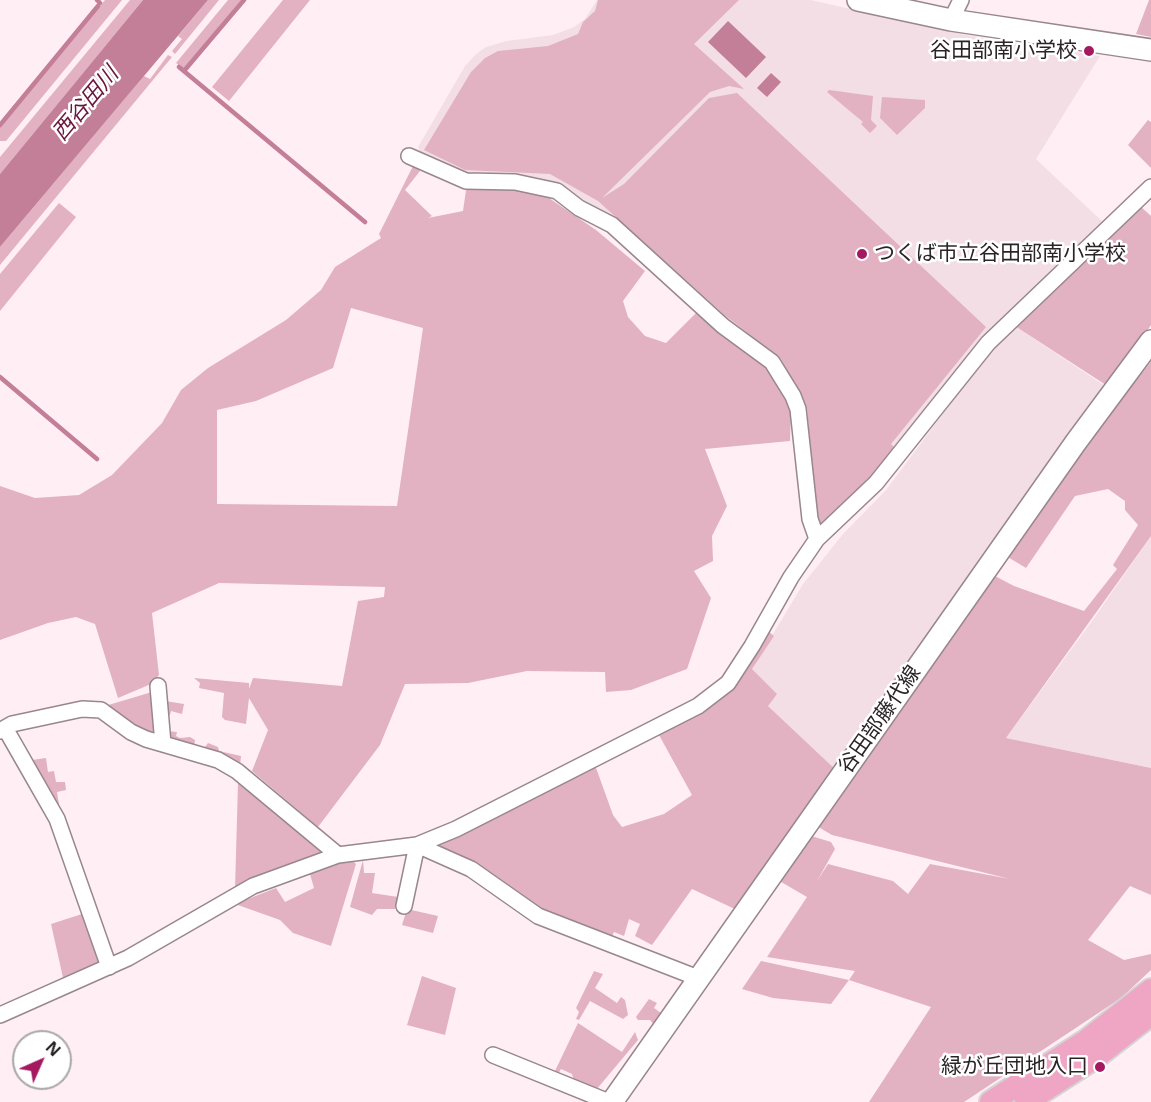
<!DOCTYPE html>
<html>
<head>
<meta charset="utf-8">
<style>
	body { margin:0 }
	#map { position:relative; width:1151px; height:1102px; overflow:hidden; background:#ffeff4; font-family:"Noto Sans",sans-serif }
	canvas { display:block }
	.north { position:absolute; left:12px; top:1030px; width:60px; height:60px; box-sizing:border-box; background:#fff; border:2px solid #aaa7a9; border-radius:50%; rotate:45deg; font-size:16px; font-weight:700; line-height:24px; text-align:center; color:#2b2427 }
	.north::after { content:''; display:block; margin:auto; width:21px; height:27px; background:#a41960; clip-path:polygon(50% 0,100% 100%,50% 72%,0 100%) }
</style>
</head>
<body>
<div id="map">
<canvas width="1151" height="1102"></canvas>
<div class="north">N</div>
</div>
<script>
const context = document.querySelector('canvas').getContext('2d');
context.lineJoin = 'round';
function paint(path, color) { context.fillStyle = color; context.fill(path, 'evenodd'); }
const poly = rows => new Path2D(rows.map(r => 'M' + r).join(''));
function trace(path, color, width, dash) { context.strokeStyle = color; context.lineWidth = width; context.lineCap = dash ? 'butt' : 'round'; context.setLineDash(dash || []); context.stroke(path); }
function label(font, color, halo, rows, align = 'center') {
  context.font = font + ' "Noto Sans","Noto Sans JP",sans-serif'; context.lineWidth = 5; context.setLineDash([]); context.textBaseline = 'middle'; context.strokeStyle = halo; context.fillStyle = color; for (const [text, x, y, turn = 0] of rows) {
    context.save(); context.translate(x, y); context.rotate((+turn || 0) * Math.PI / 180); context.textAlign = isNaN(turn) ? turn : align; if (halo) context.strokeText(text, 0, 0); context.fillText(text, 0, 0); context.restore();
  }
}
paint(poly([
	[597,0,811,0,966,35,1100,56,1036,159,1104,223,964,363,925,409,871,481,817,518,804,406,723,318,587,204,467,176,421,155,418,147,465,66,476,54,486,47,506,41,553,35,574,27,585,19],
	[1015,326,1105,386,836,770,768,706,752,669,803,584,843,534,886,490,977,368],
	[1151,536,1151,768,1006,738,1092,621]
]), '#f4dee5');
paint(poly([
	[105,0,122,0,6,141,0,141,0,127],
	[130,0,143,0,0,174,0,157],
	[208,0,219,0,175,54,172,51,182,39,178,36],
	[228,0,242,0,184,69,176,63],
	[283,0,310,0,229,101,212,87],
	[598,0,739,0,694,44,744,89,729,86,710,92,602,198,624,184,709,98,737,93,986,327,891,444,895,448,871,481,821,526,817,518,807,408,781,359,726,316,598,201,550,174,465,170,424,150,471,72,485,58,498,51,548,46,578,34,583,22,595,11],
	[1149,0,1151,0,1151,37,1136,34],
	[168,55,172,57,0,265,0,247,144,76,150,79],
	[829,90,873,96,871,120,877,126,870,133,861,124,863,122,827,92],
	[882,97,925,100,925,108,897,135,880,118],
	[1148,120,1151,122,1151,168,1128,145],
	[413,166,420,171,405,190,432,216,428,218,463,211,466,190,519,190,546,196,596,230,645,271,623,301,628,317,645,336,666,343,696,313,768,368,791,409,790,441,705,449,727,506,712,536,713,561,694,571,711,598,687,669,631,690,606,692,605,672,527,671,468,683,405,684,380,745,318,827,252,771,268,730,249,698,246,724,225,720,222,717,224,693,199,688,200,683,194,678,249,683,249,689,253,678,342,686,358,601,384,597,385,587,219,583,152,613,159,675,151,684,118,698,95,624,76,617,48,623,0,640,0,486,35,498,79,495,112,475,162,423,181,390,208,368,286,320,321,290,335,267,381,238,379,234],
	[351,308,423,328,397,506,217,504,217,410,256,401,333,368],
	[59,203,76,217,0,311,0,274],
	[1140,206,1151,216,1151,325,1109,387,1015,326],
	[1151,362,1151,536,1006,738,1151,768,1151,895,1130,886,1088,940,1124,960,1151,954,1151,970,1121,998,964,1102,869,1102,931,1007,849,980,831,1004,773,998,742,989,761,961,849,980,855,971,767,957,807,897,776,879,808,835,831,842,835,849,817,881,828,864,893,881,908,894,930,864,1010,879,832,835,815,825,989,577,995,576,1014,586,1084,611,1117,569,1113,565,1138,525,1125,510,1125,501,1108,489,1075,496,1026,568,1006,556,1111,409,1119,402],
	[767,630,774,636,752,669,777,694,768,706,836,770,737,910,692,889,652,945,635,936,640,924,629,919,624,936,614,932,610,941,541,912,435,846,595,765,613,815,622,827,664,814,692,795,659,735,716,700],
	[152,692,158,736,144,732,105,706],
	[165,701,184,704,182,714,171,711,170,715,165,715],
	[166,731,177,732,176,736,180,738,190,737,195,740,194,747,166,738],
	[208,743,218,747,219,751,241,756,240,767,207,751,205,747],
	[46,758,48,772,54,771,56,782,65,782,66,790,57,792,59,804,54,805,32,760],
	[238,783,326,852,286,866,235,889],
	[350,858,356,864,331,946,293,933,280,920,235,904,276,888,285,902,314,888,309,871],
	[363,860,364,873,375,873,372,893,398,897,395,909,377,909,372,915,350,907],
	[407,909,438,916,433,933,402,925],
	[85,913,100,959,98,966,64,982,51,924],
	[594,971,603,974,595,988,617,1003,621,997,625,1000,628,1015,623,1019,590,1001,579,1020,576,1019,579,1012,576,1008],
	[422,976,456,988,445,1035,407,1025],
	[649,999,657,1003,654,1008,661,1013,654,1025,650,1020,638,1020,636,1017],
	[578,1023,622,1052,635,1032,638,1040,596,1090,574,1081,572,1074,561,1069,558,1074,554,1073]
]), '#e2b1c2');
paint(poly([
	[143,0,208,0,0,247,0,174],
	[728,21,766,57,746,78,708,42],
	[771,73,781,82,767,97,757,88]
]), '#c37e98');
trace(poly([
	[97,0,100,3],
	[179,67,365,222],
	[184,71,244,0],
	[0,125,98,6],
	[0,377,97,459]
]), '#c37e98', 4.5);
const street = poly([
	[951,20,961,0],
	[409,156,466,181,515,182,557,191,579,208,612,225,723,326,772,362,793,396,798,409,810,519,817,539],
	[158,686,163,744],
	[5,728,57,819,109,967],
	[0,731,12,724,82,709,101,710,131,732,146,739,218,760,237,771,338,855],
	[417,845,471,869,538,916,698,978],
	[404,906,417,845],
	[0,1015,128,958,253,886,338,855,417,845,456,829,698,706,728,683,752,646,791,577,817,539,876,483,988,343,1151,187],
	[493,1055,609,1102]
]);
const secondary = poly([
	[858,0,951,20,1151,50],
	[612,1102,1076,442,1151,341]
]);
const primary = poly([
	[991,1102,1086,1041,1151,990],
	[1026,1102,1097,1056,1151,1014]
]);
trace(street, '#98878c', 18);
trace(secondary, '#98878c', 24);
trace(primary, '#d5d3d4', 26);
trace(street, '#fff', 15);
trace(secondary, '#fff', 21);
trace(primary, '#eea6c4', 22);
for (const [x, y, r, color] of [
	[1089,51,6,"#a41960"],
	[862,254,6,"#a41960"],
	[1100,1067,6,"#a41960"]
]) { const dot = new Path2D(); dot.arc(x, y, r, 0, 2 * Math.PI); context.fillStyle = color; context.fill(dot); trace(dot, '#fff', 2); }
label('21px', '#2b2427', '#fff', [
	["谷田部南小学校",1077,51],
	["つくば市立谷田部南小学校",874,254,"left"],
	["緑が丘団地入口",1088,1067]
], 'right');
label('21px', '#2b2427', '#fff', [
	["谷田部藤代線",880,720,-55]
]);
label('italic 22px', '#69163e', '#fff', [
	["西谷田川",86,104,-50]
]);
</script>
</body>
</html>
